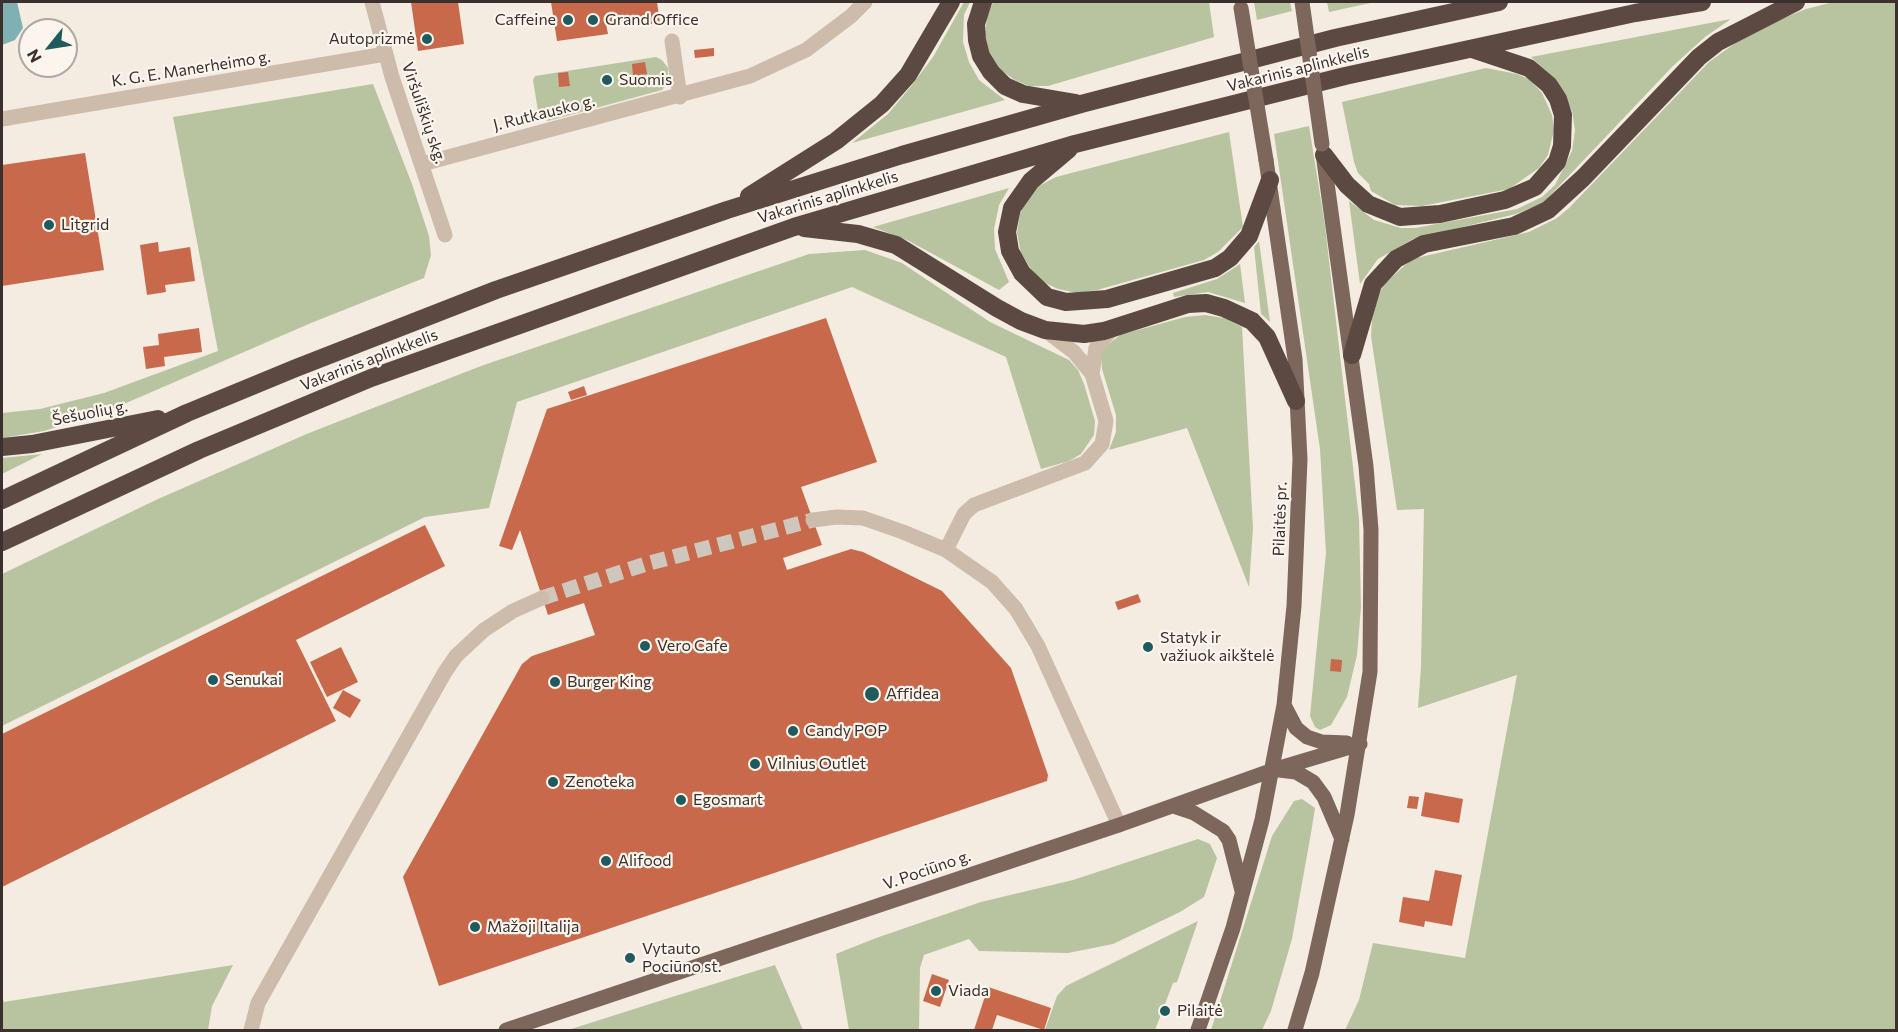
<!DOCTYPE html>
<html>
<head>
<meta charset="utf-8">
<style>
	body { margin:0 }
	#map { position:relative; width:1898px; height:1032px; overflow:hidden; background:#f4ebe1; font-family:Commissioner,sans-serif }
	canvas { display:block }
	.frame { position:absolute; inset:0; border:3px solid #3b302b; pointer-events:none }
	.north { position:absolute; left:18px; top:18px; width:60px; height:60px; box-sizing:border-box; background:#fbf5ee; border:2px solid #aea6a0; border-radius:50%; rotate:240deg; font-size:16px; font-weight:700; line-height:24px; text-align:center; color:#3b302b }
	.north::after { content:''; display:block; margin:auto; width:21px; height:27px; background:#1f5a5e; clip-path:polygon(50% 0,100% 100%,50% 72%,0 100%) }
</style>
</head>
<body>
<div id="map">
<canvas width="1898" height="1032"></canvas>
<div class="frame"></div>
<div class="north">N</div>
</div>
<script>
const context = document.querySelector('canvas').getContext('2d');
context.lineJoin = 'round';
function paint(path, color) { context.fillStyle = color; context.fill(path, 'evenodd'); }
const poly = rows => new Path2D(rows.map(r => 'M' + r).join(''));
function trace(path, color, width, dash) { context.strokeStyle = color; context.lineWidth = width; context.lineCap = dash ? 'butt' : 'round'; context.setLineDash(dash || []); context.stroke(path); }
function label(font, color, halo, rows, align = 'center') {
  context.font = font + ' Commissioner,sans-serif'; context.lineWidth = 4.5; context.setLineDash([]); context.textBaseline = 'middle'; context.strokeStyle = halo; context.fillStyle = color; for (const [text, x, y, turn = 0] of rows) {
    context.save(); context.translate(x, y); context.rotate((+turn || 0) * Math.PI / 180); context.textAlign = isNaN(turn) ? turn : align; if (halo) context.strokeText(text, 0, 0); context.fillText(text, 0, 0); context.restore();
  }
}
paint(poly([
	[964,2,970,2,964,15,963,42,969,62,979,80,1005,100,852,143,888,114,912,85,933,57],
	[993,2,1209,2,1214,37,1048,86,1029,86,1015,80,999,69,989,54,985,34,987,18],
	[1254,2,1290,2,1292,11,1257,20],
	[1327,2,1375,2,1329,12],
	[1834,2,1896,2,1896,1030,1345,1030,1359,1000,1373,943,1465,958,1517,675,1418,708,1421,667,1424,509,1397,510,1371,336,1373,305,1384,284,1412,259,1529,232,1557,218,1569,208,1709,62,1752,31,1806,9],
	[1731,19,1705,37,1673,66,1543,203,1516,214,1413,239,1378,259,1360,284,1349,201,1374,220,1401,228,1415,228,1517,209,1542,197,1555,185,1572,151,1575,130,1572,111,1557,81,1531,57],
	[656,57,662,60,668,68,668,83,662,90,548,121,539,117,533,80,535,76],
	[1486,68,1517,74,1529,79,1542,93,1552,115,1554,130,1548,155,1539,168,1509,189,1422,206,1395,205,1371,191,1369,184,1358,173,1354,162,1342,102],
	[373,84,412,184,429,236,431,255,424,278,311,323,110,410,44,431,2,438,2,413,40,409,104,393,218,351,173,117],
	[1309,126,1325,226,1359,519,1361,607,1357,655,1347,697,1331,725,1320,730,1315,727,1310,716,1326,553,1320,449,1274,134],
	[1229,132,1243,227,1218,252,1204,260,1097,290,1077,293,1058,289,1043,282,1031,269,1021,253,1017,233,1020,214,1029,196,1039,186,1056,177],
	[1009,188,999,205,994,229,995,249,1009,282,999,290,907,240,873,227],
	[1259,241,1270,322,1261,314,1254,247],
	[865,250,902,263,990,322,1069,360,1078,370,1084,384,1095,421,1094,435,1081,454,1069,461,1041,469,1006,357,852,287,517,402,489,508,425,517,2,726,2,574,158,499,309,433,481,366,809,254],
	[1240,264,1245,303,1208,292,1174,297,1173,293,1217,279],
	[1205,315,1224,318,1242,327,1253,528,1249,587,1187,428,1109,450,1116,432,1116,415,1102,369,1101,355,1105,347,1120,335,1185,317],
	[42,454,2,474,2,458],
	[1302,799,1315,808,1311,833,1292,939,1271,1011,1262,1030,1211,1030,1272,836,1294,801],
	[1198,839,1210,844,1217,858,1204,897,1180,912,1113,944,1068,953,979,951,969,939,924,955,920,968,919,1030,849,1030,836,954,876,938,981,902,1073,880],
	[1198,921,1177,982,1173,983,1155,1030,1045,1030,1057,996,1066,986],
	[233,965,212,1006,208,1030,2,1030,2,998,4,1002],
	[775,965,803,1030,568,1030,672,997]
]), '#b8c4a0');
paint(poly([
	[2,2,17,2,23,28,15,40,2,45]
]), '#7fb0b2');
paint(poly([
	[411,2,458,2,464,44,418,51],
	[551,2,657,2,660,23,650,24,649,18,606,24,608,34,557,41],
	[714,48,714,56,695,58,694,50],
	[645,62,647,74,633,76,632,64],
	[568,72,570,86,559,87,558,73],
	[85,153,104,270,2,286,2,165],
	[158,242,159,252,190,247,195,281,165,285,166,292,147,295,140,245],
	[826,318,877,462,801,487,822,545,783,558,787,570,851,549,863,552,942,591,1011,668,1048,775,1047,781,439,986,403,877,522,664,532,656,595,635,584,603,548,615,520,530,512,550,499,546,547,409],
	[199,328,202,352,164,357,165,366,146,369,143,347,159,345,158,334],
	[584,386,587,395,571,400,568,392],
	[425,525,445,566,296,640,336,721,2,887,2,734],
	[1138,594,1141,602,1118,610,1115,602],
	[341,647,358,682,327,697,310,662],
	[1331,659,1342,660,1341,672,1330,671],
	[343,690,361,700,350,718,333,708],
	[1425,792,1463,799,1459,823,1421,816],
	[1409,796,1419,797,1417,809,1407,808],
	[1435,870,1462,875,1452,926,1425,921,1424,927,1399,922,1403,897,1429,901],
	[932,974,949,980,940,1007,923,1001],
	[988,987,1051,1008,1044,1030,997,1015,992,1030,974,1030]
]), '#c8694b');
trace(poly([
	[542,598,646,564,813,520]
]), '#cfc6bd', 15, [15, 8]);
trace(poly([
	[372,2,392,77,445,235],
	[672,41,680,97],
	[2,119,385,54],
	[422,164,750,76,806,50,851,16,865,2],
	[1092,374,1096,348,1113,328],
	[813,520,837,517,863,518,903,532,946,550,992,582,1016,609,1038,646,1119,825],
	[946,550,964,514,974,505,1085,463,1102,444,1106,421,1092,374,1074,352,1045,330],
	[251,1030,258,1003,445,672,456,656,484,630,513,611,542,598]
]), '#cdbbac', 15);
trace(poly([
	[1284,705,1296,728,1307,737,1322,742,1347,743],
	[1279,770,1296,772,1313,782,1324,797,1342,839],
	[1173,806,1194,813,1223,831,1229,840,1242,891],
	[506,1030,1119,825,1273,770,1360,744],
	[1198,1030,1233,928,1262,820,1284,705,1294,606,1300,459,1295,359,1266,160],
	[1295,1030,1312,973,1347,815,1370,672,1371,530,1366,466,1323,154]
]), '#7d675c', 15);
trace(poly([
	[983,2,976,24,977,40,981,56,991,72,1005,86,1023,94,1076,103],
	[1069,149,1031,181,1012,208,1007,232,1010,251,1022,273,1047,297,1066,302,1107,299,1215,268,1230,258,1249,236,1270,180],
	[1324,155,1347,185,1368,204,1400,217,1440,214,1505,200,1535,187,1557,162,1562,146,1563,115,1558,99,1549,85,1529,68,1472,49],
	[749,196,836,141,882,104,908,75,951,2],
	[804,228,858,234,896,245,997,308,1021,321,1045,330,1084,334,1104,331,1188,304,1206,303,1224,308,1252,321,1267,337,1296,401],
	[1352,355,1373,284,1396,259,1424,244,1514,226,1548,210,1583,178,1699,57,1718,42,1796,2],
	[2,447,32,444,158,419],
	[2,500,187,413,296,368,496,290,727,210,902,155,1081,104,1335,38,1499,2],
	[2,542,199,450,371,378,794,227,1075,144,1345,76,1635,13,1702,2]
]), '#5c4a42', 18);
trace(poly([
	[1302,2,1322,144],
	[1241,8,1266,160]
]), '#7d675c', 15);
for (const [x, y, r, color] of [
	[568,20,6,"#1f5a5e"],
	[593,20,6,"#1f5a5e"],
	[427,39,6,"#1f5a5e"],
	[607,80,6,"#1f5a5e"],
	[49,225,6,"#1f5a5e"],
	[645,646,6,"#1f5a5e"],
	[1148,647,6,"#1f5a5e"],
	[213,680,6,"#1f5a5e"],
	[555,682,6,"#1f5a5e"],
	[872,694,8,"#1f5a5e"],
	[793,731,6,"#1f5a5e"],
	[755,764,6,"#1f5a5e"],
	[553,782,6,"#1f5a5e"],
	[681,800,6,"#1f5a5e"],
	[606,861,6,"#1f5a5e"],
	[475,927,6,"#1f5a5e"],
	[630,958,6,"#1f5a5e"],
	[936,991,6,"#1f5a5e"],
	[1165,1011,6,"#1f5a5e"]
]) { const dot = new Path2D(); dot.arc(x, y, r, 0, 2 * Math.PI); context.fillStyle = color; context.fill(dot); trace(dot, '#fbf5ee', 2); }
label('16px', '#3b302b', '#fbf5ee', [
	["Caffeine",556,20,"right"],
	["Grand Office",605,20],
	["Autoprizmė",415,39,"right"],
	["Suomis",619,80],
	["Litgrid",61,225],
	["Statyk ir",1160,638],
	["važiuok aikštelė",1160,656],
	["Vero Cafe",657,646],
	["Senukai",225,680],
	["Burger King",567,682],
	["Affidea",886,694],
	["Candy POP",805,731],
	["Vilnius Outlet",767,764],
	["Zenoteka",565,782],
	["Egosmart",693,800],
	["Alifood",618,861],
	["Mažoji Italija",487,927],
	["Vytauto",642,949],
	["Pociūno st.",642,967],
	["Viada",948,991],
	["Pilaitė",1177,1011]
], 'left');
label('16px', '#3b302b', '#fbf5ee', [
	["K. G. E. Manerheimo g.",191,69,-9],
	["Vakarinis aplinkkelis",1298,69,-14],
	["Viršuliškių skg.",424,113,71],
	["J. Rutkausko g.",544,113,-14],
	["Vakarinis aplinkkelis",828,197,-17],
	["Vakarinis aplinkkelis",369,360,-21],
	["Šešuolių g.",90,413,-11],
	["Pilaitės pr.",1280,519,-88],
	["V. Pociūno g.",927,870,-19]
]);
</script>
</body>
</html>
